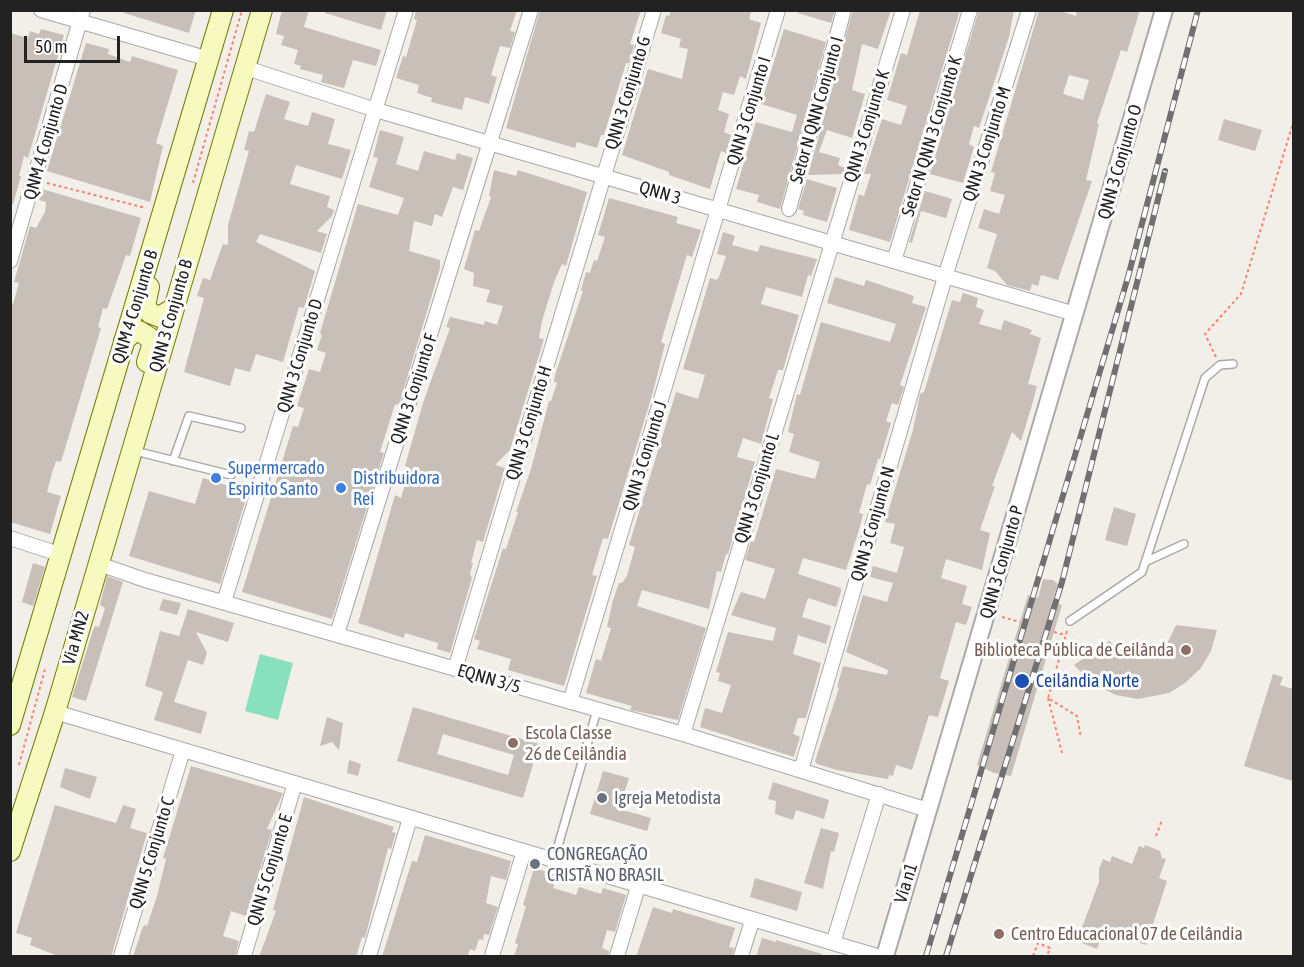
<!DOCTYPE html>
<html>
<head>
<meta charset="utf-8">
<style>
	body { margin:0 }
	#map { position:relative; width:1304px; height:967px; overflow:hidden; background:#f2efe9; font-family:"Asap Condensed",sans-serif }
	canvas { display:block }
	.frame { position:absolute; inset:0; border:12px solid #222; pointer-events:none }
	.scale { position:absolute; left:24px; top:36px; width:96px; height:27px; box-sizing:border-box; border:3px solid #222; border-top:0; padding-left:8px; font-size:18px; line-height:21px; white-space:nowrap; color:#222; -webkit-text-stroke:4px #fff; paint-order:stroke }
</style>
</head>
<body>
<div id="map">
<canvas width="1304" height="967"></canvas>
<div class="frame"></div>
<div class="scale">50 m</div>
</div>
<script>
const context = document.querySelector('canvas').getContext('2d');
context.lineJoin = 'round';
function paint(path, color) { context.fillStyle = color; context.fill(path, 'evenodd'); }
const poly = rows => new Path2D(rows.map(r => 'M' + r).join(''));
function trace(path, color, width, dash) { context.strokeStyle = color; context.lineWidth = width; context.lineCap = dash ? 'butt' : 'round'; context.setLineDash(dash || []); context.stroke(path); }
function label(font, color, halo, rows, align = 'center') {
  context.font = font + ' "Asap Condensed",sans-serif'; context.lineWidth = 6; context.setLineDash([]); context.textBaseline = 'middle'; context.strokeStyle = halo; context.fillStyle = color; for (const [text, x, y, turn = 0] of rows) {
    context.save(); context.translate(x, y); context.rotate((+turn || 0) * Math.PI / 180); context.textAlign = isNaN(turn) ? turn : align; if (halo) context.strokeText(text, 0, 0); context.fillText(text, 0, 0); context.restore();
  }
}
paint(poly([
	[260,654,293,663,278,720,245,711]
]), '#88e0be');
paint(poly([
	[124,10,196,10,189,33,124,13],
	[282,10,309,10,304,27,381,50,376,66,353,60,344,88,321,82,323,75,300,69,301,66,294,64,298,50,281,45,284,36,276,34],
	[326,10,387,10,381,30,325,13],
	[416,10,517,10,510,31,515,32,510,48,500,46,491,75,497,77,489,104,465,97,462,110,431,102,432,98,417,93,419,85,396,78,403,56,406,57,417,20,414,19],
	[540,10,641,10,630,44,634,45,629,63,626,63,604,135,601,135,597,148,577,142,575,148,506,128],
	[671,10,745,10,751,12,749,19,761,23,746,79,740,76,734,95,723,92,718,110,729,114,724,132,731,135,726,153,721,151,710,189,669,175,669,172,622,155,648,69,682,79,688,49,679,47,681,39,661,33,666,15,669,16],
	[798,10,835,10,831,23,798,13],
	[853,10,891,10,878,49,862,44,852,90,865,94,852,138,827,130,819,152,840,158,838,165,845,168,844,174,808,175],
	[920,10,960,10,890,242,849,230,859,194,864,196,871,174,864,174,882,119,901,125,907,106,887,100,901,53,907,55],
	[979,10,1014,10,1009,37,979,128,974,126,969,144,974,147,963,183,930,174],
	[1039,10,1057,10,1076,16,1077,10,1140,10,1127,52,1121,50,1097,123,1099,124,1086,180,1092,181,1058,280,1041,275,1038,286,1032,284,1030,291,1007,285,995,271,987,268,997,234,978,228,984,209,999,214,1005,195,990,191,995,173,991,172],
	[1069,75,1089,80,1083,100,1063,94],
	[41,29,64,35,28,158,24,156,19,176,21,176,13,204,10,204,10,33,28,38,30,31,39,34],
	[784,29,826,42,780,209,757,202,759,195,736,189,756,122,792,132,797,115,761,104],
	[86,43,109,49,108,54,130,62,132,56,178,70,156,143,163,146,150,202,47,171],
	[266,94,290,102,284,119,308,126,312,112,335,119,328,144,351,150,342,179,296,165,290,184,330,196,327,207,334,210,332,216,317,231,327,234,321,253,260,234,256,242,315,271,304,308,299,307,283,362,256,354,250,372,235,368,230,386,184,372,204,298,197,296,203,278,210,280,223,244,228,245,228,225,249,151,244,150,249,131,254,132],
	[1224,119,1262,130,1255,151,1218,140],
	[380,130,404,137,396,164,418,171,424,151,455,160,457,153,473,158,463,190,453,187,442,217,435,214,432,226,414,221,409,251,440,260,440,268,399,405,395,404,380,452,384,453,332,619,242,592,293,426,298,427,304,408,297,406,309,369,320,372,326,353,317,350,322,335,320,333,358,204,398,215,404,198,369,187,378,158,373,157],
	[494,170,516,176,518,170,587,192,566,266,562,264,554,282,542,321,539,338,544,339,510,450,495,465,505,468,483,542,477,540,471,563,473,563,470,574,472,578,450,653,437,649,438,643,405,633,404,638,358,623,395,495,401,498,410,468,405,466,423,403,450,328,446,327,450,317,484,325,485,321,497,325,503,306,486,302,490,290,473,286,474,273,464,269,475,230,479,231,491,197,489,196],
	[807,179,837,188,827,222,803,215,804,211,798,209],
	[42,189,141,218,130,256,126,255,107,309,103,308,98,327,101,328,61,462,56,461,52,473,47,492,61,496,50,534,10,522,10,303,13,304,19,283,14,282,30,226,36,228,45,212,46,202,39,200],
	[925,191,952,199,946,218,921,211,912,243,909,242],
	[609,198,678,217,676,223,701,230,692,257,687,255,685,261,661,342,665,344,653,392,608,539,603,538,592,575,597,576,564,686,508,670,511,659,477,649,480,641,474,639,503,548,506,549,518,512,516,512,531,469,549,401,551,401,557,383,554,382,555,375,583,291,581,290,586,272,590,273,594,260,597,261,605,237,598,235],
	[723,232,735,236,732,245,758,252,760,245,817,259,811,276,808,275,802,297,766,287,761,304,799,315,783,370,778,370,769,398,773,399,761,444,743,438,737,457,755,462,728,554,726,554,721,572,717,571,709,609,642,590,637,606,706,628,678,720,630,710,632,706,586,693,596,659,601,661,611,628,607,627,613,600,619,583,622,583,627,576,635,547,629,545,676,392,698,399,705,375,683,369,710,278,716,280,719,277,726,256,717,254],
	[835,277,864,286,866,280,914,296,912,303,926,307,900,385,904,387,898,405,892,403,886,421,891,423,880,459,878,459,870,485,867,484,859,513,863,514,859,530,846,570,803,558,798,574,841,588,841,592,836,607,808,598,802,617,831,626,826,644,798,635,793,654,821,663,806,718,798,718,793,734,800,737,794,757,700,727,705,708,722,713,731,685,718,681,720,673,716,672,728,632,773,641,776,628,731,615,741,592,765,599,775,569,745,560,751,541,754,542,776,469,815,479,820,462,789,452,794,434,788,432,797,394,800,395,821,322,890,342,896,324,827,303],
	[963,293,978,298,976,307,984,310,979,324,1001,330,1004,320,1032,330,1030,334,1041,338,1028,384,1037,386,1032,405,1021,441,1012,432,992,486,995,486,980,530,990,533,982,570,946,559,941,578,967,586,962,604,972,607,966,625,956,622,940,678,949,681,938,717,929,715,912,770,896,765,893,776,889,775,888,779,837,770,817,764,815,761,839,688,837,687,843,666,887,675,888,670,846,652,863,595,887,602,893,583,870,577,873,566,897,573,904,547,890,543,895,524,885,522,913,430,920,394,924,392,952,300,960,302],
	[203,478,248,492,220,584,129,556,149,491,195,504],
	[1114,507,1136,514,1127,546,1105,540],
	[33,563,45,567,33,606,22,602],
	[107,576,123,582,86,701,72,697,93,630,95,626,99,627,105,608,100,605],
	[1043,579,1053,580,1058,584,1052,602,1062,605,1011,776,994,773,977,765,1028,595,1038,598],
	[163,599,181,603,177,615,159,610],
	[188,609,234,623,228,642,196,632,207,653,203,665,188,660,174,702,207,712,201,734,154,720,163,692,145,686,160,631,179,636],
	[1176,625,1217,630,1211,651,1201,668,1185,683,1169,693,1138,699,1116,695,1091,683,1074,665,1109,641,1126,654,1150,655,1167,644],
	[1273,674,1283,677,1280,685,1293,689,1293,781,1244,766],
	[413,707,539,744,523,798,397,761],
	[443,734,514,755,508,775,437,754],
	[327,717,343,723,339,750,332,742,320,746],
	[349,760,361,764,358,776,347,773],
	[191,766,283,793,267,829,272,830,246,916,231,911,223,936,239,941,235,957,133,957,141,932,144,925,147,926,157,896,166,859,163,858],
	[65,768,97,777,90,799,60,787],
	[603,771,629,778,619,809,651,818,647,831,590,814],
	[773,782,829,800,824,819,796,810,793,820,775,814,776,801,768,799],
	[304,797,394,827,392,832,396,833,391,849,388,848,365,938,362,937,356,957,259,957,276,911,273,910],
	[55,805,116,823,123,805,136,809,130,828,147,833,111,957,60,957,30,945,32,938,16,933],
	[821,828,839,833,834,852,831,851,823,889,804,883],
	[425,835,511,861,506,880,491,876,486,903,498,907,489,935,484,934,483,940,479,939,475,951,470,949,467,957,382,957,412,861,417,862],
	[1145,845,1160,851,1162,858,1166,859,1159,878,1167,881,1146,945,1104,930,1097,949,1077,941,1099,882,1099,869,1103,859,1110,862,1112,856,1132,864,1139,846,1144,848],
	[534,868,557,875,553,888,576,895,579,887,601,894,603,888,626,895,615,932,607,930,602,948,609,951,608,957,514,957,518,944,515,943,526,906,523,905],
	[755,878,802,892,797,911,750,897],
	[653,907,672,913,673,909,735,928,729,947,734,948,732,957,636,957],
	[762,938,776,942,776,940,822,954,821,957,756,957]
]), '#c7bfb8');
const service = poly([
	[135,451,231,475],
	[173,461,189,416,241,428],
	[1147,561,1184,544],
	[1070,621,1142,572,1205,378,1220,365,1233,364],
	[554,860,597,710]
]);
const minor = poly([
	[41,10,209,59],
	[246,68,376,110,1075,314],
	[789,209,844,10],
	[10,261,83,10],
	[894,261,970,10],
	[10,538,62,555],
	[99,564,145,580,683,734,928,810],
	[224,602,406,10],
	[337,634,531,10],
	[455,669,654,10],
	[570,702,778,10],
	[55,712,877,956],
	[683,734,903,10],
	[801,770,945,277,1029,10],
	[833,943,879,794],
	[121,956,183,750],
	[244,956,295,783],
	[369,956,410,818],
	[492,956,524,851],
	[617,956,638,887],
	[741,956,752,921]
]);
const tertiary = poly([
	[885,956,1164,10]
]);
const secondary = poly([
	[149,287,145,306,150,313,160,317,172,309],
	[124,341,133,332,139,331,150,338,152,346,147,362],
	[10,725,223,10],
	[10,851,55,712,262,10]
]);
trace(service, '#a9a9a9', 10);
trace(minor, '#a9a9a9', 16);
trace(tertiary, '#a9a9a9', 20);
trace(secondary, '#707d05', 22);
trace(poly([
	[47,183,146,208],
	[193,183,242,10],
	[1216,357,1205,334,1241,294,1294,120],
	[1002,617,1020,622],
	[1067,631,1048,698,1077,716,1081,738],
	[1054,632,1066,635],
	[1048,698,1062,753],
	[19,765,45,669],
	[1156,836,1162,820],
	[1033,956,1038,943,1050,948,1047,956]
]), '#fa8072', 2, [3, 3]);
trace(service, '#fff', 7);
trace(minor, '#fff', 14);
trace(tertiary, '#fff', 16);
trace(secondary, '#f7fabf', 20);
const rail = poly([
	[926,956,1128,277,1198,10],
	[946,956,1062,582,1165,171]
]);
trace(rail, '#707070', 6);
trace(rail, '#fff', 4, [11]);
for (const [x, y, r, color] of [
	[216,478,6,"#3f7fe0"],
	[341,488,6,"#3f7fe0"],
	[1186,650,6,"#8d6e63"],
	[1022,681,8,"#1a4fb4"],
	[513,743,6,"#8d6e63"],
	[602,798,6,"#6b7280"],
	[535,864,6,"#6b7280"],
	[999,934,6,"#8d6e63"]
]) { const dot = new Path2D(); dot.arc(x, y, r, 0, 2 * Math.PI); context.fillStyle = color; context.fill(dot); trace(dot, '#fff', 2); }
label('18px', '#222', '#fff', [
	["QNN 3 Conjunto G",628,93,-73],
	["Setor N QNN Conjunto I",817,110,-74],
	["QNN 3 Conjunto I",749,111,-73],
	["QNN 3 Conjunto K",867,126,-73],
	["Setor N QNN 3 Conjunto K",932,136,-73],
	["QNM 4 Conjunto D",46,142,-74],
	["QNN 3 Conjunto M",987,144,-72],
	["QNN 3 Conjunto O",1120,162,-74],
	["QNN 3",660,193,17],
	["QNM 4 Conjunto B",135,307,-73],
	["QNN 3 Conjunto B",171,316,-74],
	["QNN 3 Conjunto D",300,356,-73],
	["QNN 3 Conjunto F",414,389,-72],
	["QNN 3 Conjunto H",529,423,-73],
	["QNN 3 Conjunto J",645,456,-73],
	["QNN 3 Conjunto L",757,488,-73],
	["QNN 3 Conjunto N",873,524,-74],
	["QNN 3 Conjunto P",1002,562,-74],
	["Via MN2",76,638,-74],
	["EQNN 3/5",489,679,16],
	["QNN 5 Conjunto C",152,853,-73],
	["QNN 5 Conjunto E",270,870,-73],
	["Via n1",906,883,-73]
]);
label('18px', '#366cbe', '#fff', [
	["Supermercado",228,468],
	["Espirito Santo",228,489],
	["Distribuidora",353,478],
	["Rei",353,499]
], 'left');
label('18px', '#785e54', '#fff', [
	["Biblioteca Pública de Ceilânda",1174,650,"right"],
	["Escola Classe",525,733],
	["26 de Ceilândia",525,754],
	["Centro Educacional 07 de Ceilândia",1011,934]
], 'left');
label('18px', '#164399', '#fff', [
	["Ceilândia Norte",1036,681]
], 'left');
label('18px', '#5b616d', '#fff', [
	["Igreja Metodista",614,798],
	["CONGREGAÇÃO",547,854],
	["CRISTÃ NO BRASIL",547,875]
], 'left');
</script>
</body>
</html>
